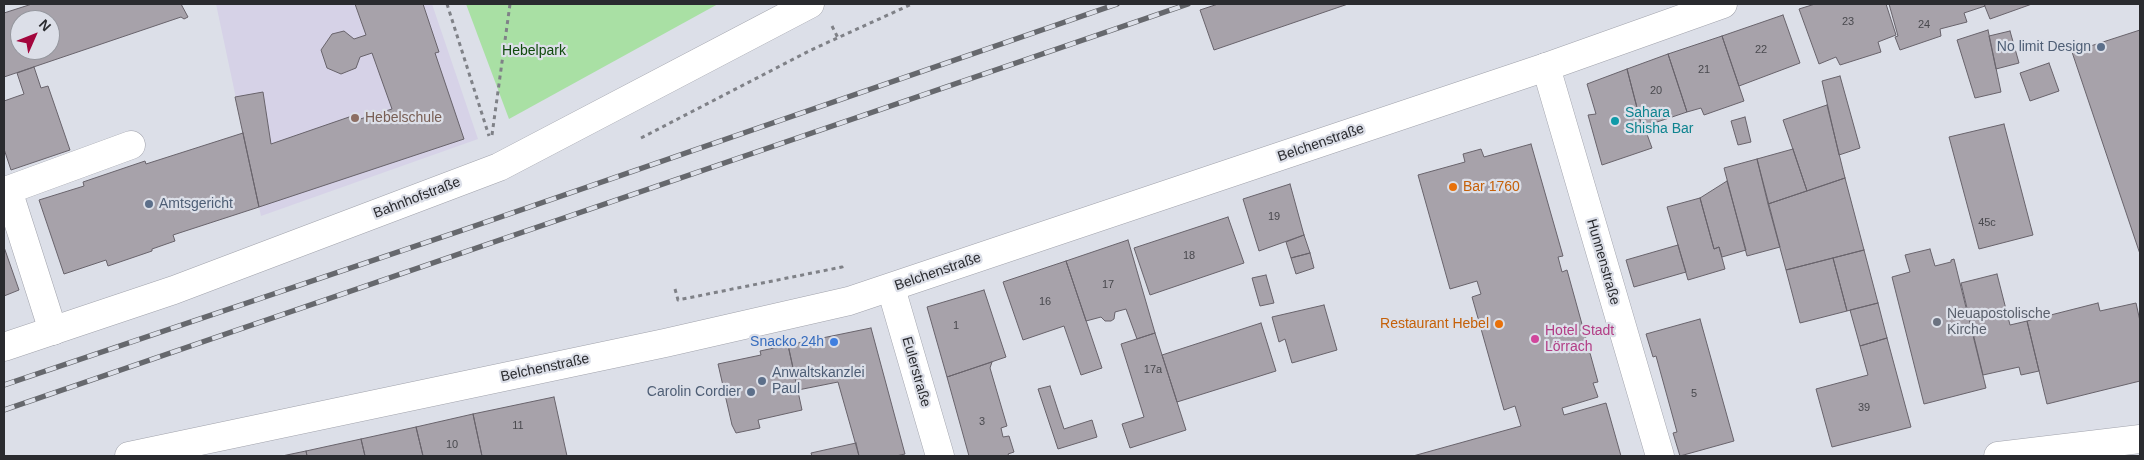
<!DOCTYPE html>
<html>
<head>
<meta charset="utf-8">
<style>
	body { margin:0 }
	#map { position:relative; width:2144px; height:460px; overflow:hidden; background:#dcdfe8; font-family:Helvetica,sans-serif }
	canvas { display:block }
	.frame { position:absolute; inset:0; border:5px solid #2a2b2f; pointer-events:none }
	.north { position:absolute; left:10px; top:10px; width:50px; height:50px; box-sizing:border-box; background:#dcdfe8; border:1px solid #95979e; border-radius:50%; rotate:46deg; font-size:14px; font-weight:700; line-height:20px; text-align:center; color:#2a2b2f }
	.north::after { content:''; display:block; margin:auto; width:18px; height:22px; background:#a3063d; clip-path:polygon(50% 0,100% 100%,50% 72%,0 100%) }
</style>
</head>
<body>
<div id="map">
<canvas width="2144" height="460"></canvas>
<div class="frame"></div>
<div class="north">N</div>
</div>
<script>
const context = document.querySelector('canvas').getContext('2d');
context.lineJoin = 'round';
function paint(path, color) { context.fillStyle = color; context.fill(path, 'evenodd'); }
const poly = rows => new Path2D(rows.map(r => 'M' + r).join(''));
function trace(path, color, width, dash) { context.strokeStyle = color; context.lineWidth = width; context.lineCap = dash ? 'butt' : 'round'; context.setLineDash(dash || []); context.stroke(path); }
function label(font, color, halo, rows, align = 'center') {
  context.font = font + ' Helvetica,sans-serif'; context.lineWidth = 4.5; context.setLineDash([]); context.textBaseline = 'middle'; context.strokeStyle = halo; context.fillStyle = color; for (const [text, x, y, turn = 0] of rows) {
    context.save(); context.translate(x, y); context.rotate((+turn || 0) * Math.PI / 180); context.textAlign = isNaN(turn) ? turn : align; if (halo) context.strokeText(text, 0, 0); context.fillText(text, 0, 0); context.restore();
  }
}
paint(poly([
	[216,4,432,4,478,139,261,216]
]), '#d6d2e7');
paint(poly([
	[466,4,718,4,509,119]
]), '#a9e0a4');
const building = poly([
	[32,4,181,4,188,17,184,19,181,17,4,77,4,13,32,4],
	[20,20,50,20,50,50,20,50,20,20],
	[355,4,423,4,439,52,435,53,464,139,259,207,235,97,263,92,271,144,352,116,354,121,392,109,372,53,360,57,356,68,341,74,327,68,321,50,332,34,344,31,354,39,366,35,355,4],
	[1218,4,1348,4,1214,50,1200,10,1218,4],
	[1815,4,1886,4,1896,35,1878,42,1881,52,1840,65,1836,57,1819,64,1799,9,1815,4],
	[1889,4,1984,4,1985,6,1964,13,1967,22,1940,29,1941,36,1900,50,1895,37,1898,36,1889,4],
	[1984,4,2032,4,1990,19,1984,4],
	[1783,15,1800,63,1739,86,1722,36,1783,15],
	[1988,30,2001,92,1975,98,1957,40,1988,30],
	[2140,30,2140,254,2072,52,2140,30],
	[2010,31,2019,63,1996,69,1989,36,2010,31],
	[1722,36,1744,101,1704,115,1701,108,1687,112,1668,54,1722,36],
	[1668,54,1687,112,1642,127,1627,69,1668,54],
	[2049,63,2059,91,2030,101,2020,73,2049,63],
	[34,67,41,88,48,86,70,150,11,170,4,149,4,101,24,94,17,73,34,67],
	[1627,69,1642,127,1644,126,1652,148,1602,165,1588,115,1596,114,1587,84,1627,69],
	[1840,76,1860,148,1839,155,1822,81,1840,76],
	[1827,105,1845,178,1807,191,1783,120,1827,105],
	[1745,117,1751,142,1738,145,1731,121,1745,117],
	[2004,124,2033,235,1979,249,1949,137,2004,124],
	[243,133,259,207,173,235,175,241,152,249,152,251,108,266,106,260,64,274,39,200,84,186,83,182,145,161,146,164,243,133],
	[1531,144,1563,256,1558,257,1562,272,1567,270,1598,382,1593,383,1598,397,1562,408,1564,415,1606,403,1621,456,1413,456,1521,426,1515,406,1504,410,1472,297,1481,294,1477,281,1450,289,1418,175,1465,162,1463,154,1481,149,1484,157,1531,144],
	[1793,149,1807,191,1768,204,1757,159,1793,149],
	[1757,159,1780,247,1747,256,1724,168,1757,159],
	[1845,178,1864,250,1786,270,1768,204,1845,178],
	[1727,181,1746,250,1722,257,1719,247,1714,249,1700,198,1727,181],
	[1290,184,1304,235,1259,251,1243,199,1290,184],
	[1700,198,1714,249,1719,247,1725,269,1688,280,1667,207,1700,198],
	[1228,217,1244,263,1150,295,1134,248,1228,217],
	[1304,235,1310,253,1291,258,1286,242,1304,235],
	[1128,240,1155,333,1137,339,1126,309,1115,312,1114,319,1111,321,1105,321,1101,317,1086,321,1066,261,1128,240],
	[1678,245,1686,272,1634,287,1626,260,1678,245],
	[4,247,19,290,4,296,4,247],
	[1930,249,1935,266,1951,262,1951,260,1954,259,1986,388,1924,404,1892,277,1910,272,1905,255,1930,249],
	[1864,250,1878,303,1847,311,1833,258,1864,250],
	[1310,253,1314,268,1296,274,1291,258,1310,253],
	[1833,258,1847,311,1800,323,1786,270,1833,258],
	[1066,261,1102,368,1081,375,1064,326,1023,340,1003,282,1066,261],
	[1997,274,2010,325,2027,321,2039,371,2021,375,2019,367,1983,375,1961,283,1997,274],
	[1266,275,1274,303,1260,306,1252,278,1266,275],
	[984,290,1006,357,947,377,927,307,984,290],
	[1878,303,1887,338,1860,346,1850,310,1878,303],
	[2098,303,2100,311,2136,303,2140,321,2140,381,2047,404,2027,321,2098,303],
	[1324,305,1337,350,1292,363,1285,339,1279,342,1272,317,1324,305],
	[1700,319,1734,441,1680,456,1673,433,1677,432,1656,356,1653,357,1646,334,1700,319],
	[1261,323,1276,371,1177,402,1162,355,1261,323],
	[871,328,905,454,896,456,859,456,838,382,798,390,788,345,871,328],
	[1155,333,1186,430,1130,448,1122,424,1144,417,1121,344,1155,333],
	[1887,338,1911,427,1832,447,1816,389,1868,375,1860,346,1887,338],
	[788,345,802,410,758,420,760,428,736,433,732,425,718,364,761,355,760,351,788,345],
	[992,362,990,368,1007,426,1001,428,1003,437,1009,436,1014,452,1008,454,1009,456,969,456,947,377,992,362],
	[1050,386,1064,429,1092,420,1097,437,1058,449,1038,389,1050,386],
	[554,397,567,456,482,456,473,414,554,397],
	[473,414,482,456,423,456,416,427,473,414],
	[416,427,423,456,365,456,361,439,416,427],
	[361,439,365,456,307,456,306,451,361,439],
	[856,443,859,456,812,456,811,453,856,443],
	[306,451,307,456,282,456,306,451]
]);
paint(building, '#a7a2aa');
trace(building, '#68636b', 1);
const minor = poly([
	[1546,67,1660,456],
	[891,288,940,456],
	[53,331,8,190,131,145],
	[1998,456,2140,439]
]);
const major = poly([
	[4,347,174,290,499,167,810,4],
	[129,456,665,343,849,301,1546,67,1723,4]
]);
trace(minor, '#a0a2ab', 29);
trace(major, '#a0a2ab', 29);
trace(poly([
	[447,4,489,136],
	[832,26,838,38],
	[492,135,510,4],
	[641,138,811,50,912,4],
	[675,289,678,300,842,267,843,271]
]), '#7f8187', 3, [4, 4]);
trace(minor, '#fff', 28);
trace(major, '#fff', 28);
const rail = poly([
	[4,385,460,231,1117,4],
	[4,410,1188,4]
]);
trace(rail, '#66686d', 5.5);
trace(rail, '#dcdfe8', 4, [11]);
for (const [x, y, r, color] of [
	[2101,47,5,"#5c6f8a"],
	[355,118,5,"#8d6e63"],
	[1615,121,5,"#0f9aa8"],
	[1453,187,5,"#e8710a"],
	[149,204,5,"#5c6f8a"],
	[1937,322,5,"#6b7280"],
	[1499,324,5,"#e8710a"],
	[1535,339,5,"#d1479c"],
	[834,342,5,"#3f7fe0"],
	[762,381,5,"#5c6f8a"],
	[751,392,5,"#5c6f8a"]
]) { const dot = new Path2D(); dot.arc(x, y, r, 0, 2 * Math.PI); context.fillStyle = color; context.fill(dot); trace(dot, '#dcdfe8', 2); }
label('11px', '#49494e', null, [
	["23",1848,22],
	["24",1924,25],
	["22",1761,50],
	["21",1704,70],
	["20",1656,91],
	["19",1274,217],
	["45c",1987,223],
	["18",1189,256],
	["17",1108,285],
	["16",1045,302],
	["1",956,326],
	["17a",1153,370],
	["5",1694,394],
	["39",1864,408],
	["3",982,422],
	["11",518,426],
	["10",452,445]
]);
label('14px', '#4e5e75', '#dcdfe8', [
	["No limit Design",2091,47],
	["Amtsgericht",159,204,"left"],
	["Anwaltskanzlei",772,373,"left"],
	["Paul",772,389,"left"],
	["Carolin Cordier",741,392]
], 'right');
label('14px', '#104b0d', '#dcdfe8', [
	["Hebelpark",534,51]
]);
label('14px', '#0d838f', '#dcdfe8', [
	["Sahara",1625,113],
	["Shisha Bar",1625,129]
], 'left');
label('14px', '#785e54', '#dcdfe8', [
	["Hebelschule",365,118]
], 'left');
label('14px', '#2a2b2f', '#dcdfe8', [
	["Belchenstraße",1321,143,-19],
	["Bahnhofstraße",417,198,-21],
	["Hunnenstraße",1603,262,74],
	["Belchenstraße",938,272,-19],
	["Belchenstraße",545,368,-12],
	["Eulerstraße",916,372,74]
]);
label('14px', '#c56008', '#dcdfe8', [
	["Bar 1760",1463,187],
	["Restaurant Hebel",1489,324,"right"]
], 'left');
label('14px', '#5b616d', '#dcdfe8', [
	["Neuapostolische",1947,314],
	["Kirche",1947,330]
], 'left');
label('14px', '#b23c85', '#dcdfe8', [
	["Hotel Stadt",1545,331],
	["Lörrach",1545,347]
], 'left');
label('14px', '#366cbe', '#dcdfe8', [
	["Snacko 24h",824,342]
], 'right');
</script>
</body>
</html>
